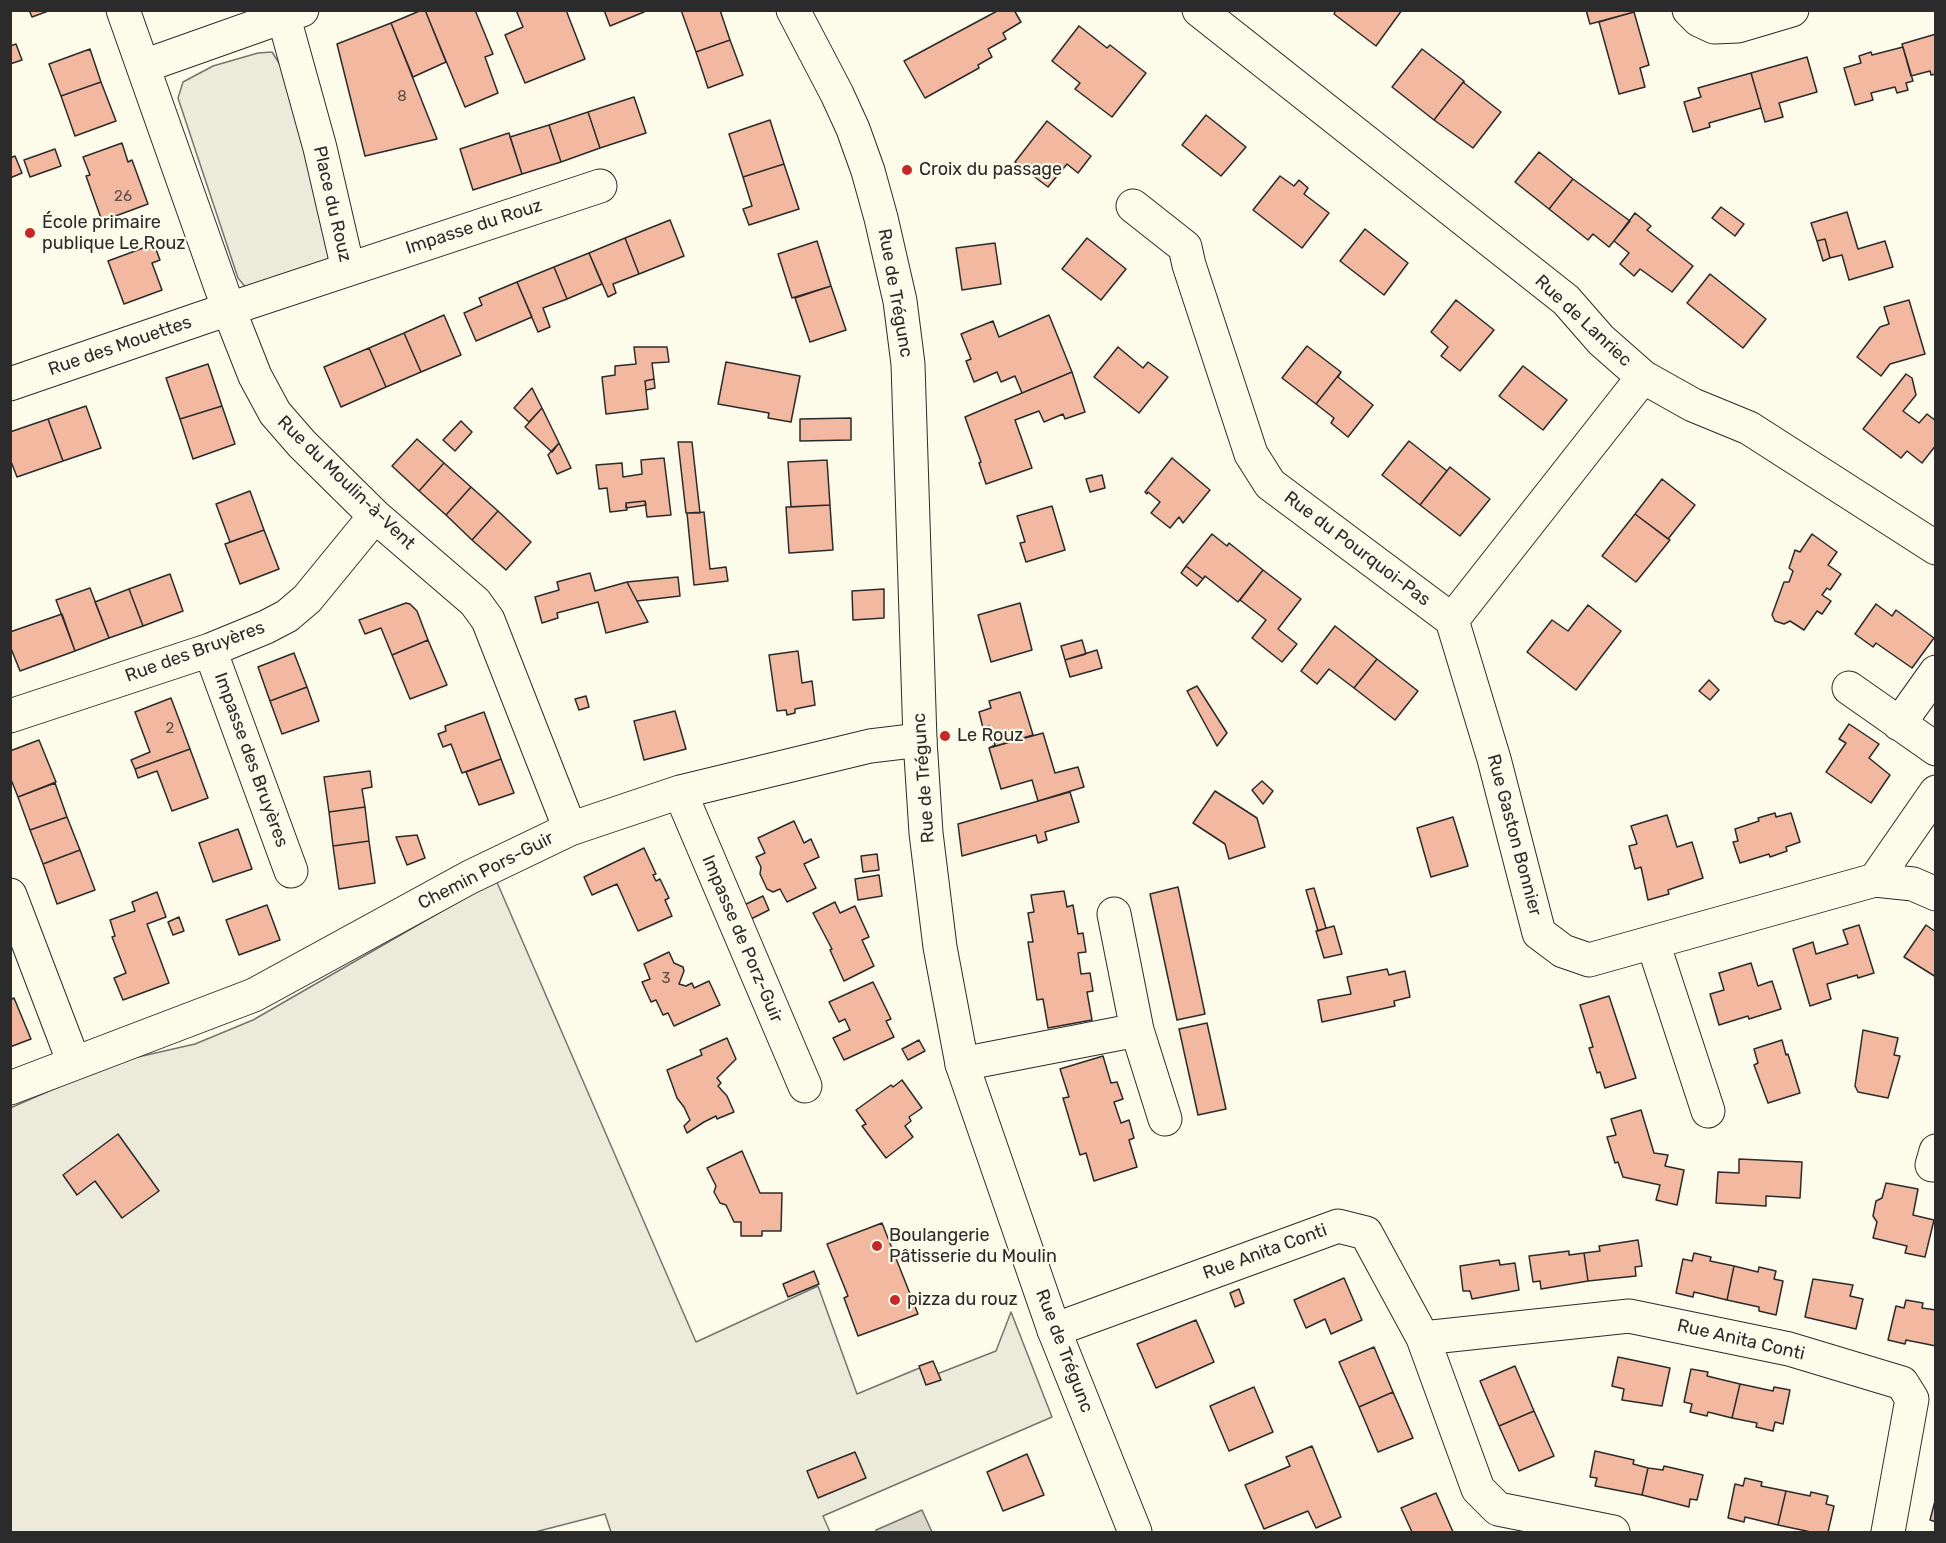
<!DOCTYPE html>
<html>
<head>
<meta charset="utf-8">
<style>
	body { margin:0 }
	#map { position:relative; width:1946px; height:1543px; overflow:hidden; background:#fdfbea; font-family:Rubik,sans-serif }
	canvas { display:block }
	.frame { position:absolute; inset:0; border:12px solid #2b2b2b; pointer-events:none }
</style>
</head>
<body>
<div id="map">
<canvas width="1946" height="1543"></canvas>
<div class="frame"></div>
</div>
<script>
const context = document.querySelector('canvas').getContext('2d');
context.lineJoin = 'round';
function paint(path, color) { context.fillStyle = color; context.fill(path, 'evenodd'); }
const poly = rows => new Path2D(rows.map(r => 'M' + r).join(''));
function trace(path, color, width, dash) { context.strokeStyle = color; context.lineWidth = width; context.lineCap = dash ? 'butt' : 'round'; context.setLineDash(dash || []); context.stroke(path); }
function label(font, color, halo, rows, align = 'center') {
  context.font = font + ' Rubik,sans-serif'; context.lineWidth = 4.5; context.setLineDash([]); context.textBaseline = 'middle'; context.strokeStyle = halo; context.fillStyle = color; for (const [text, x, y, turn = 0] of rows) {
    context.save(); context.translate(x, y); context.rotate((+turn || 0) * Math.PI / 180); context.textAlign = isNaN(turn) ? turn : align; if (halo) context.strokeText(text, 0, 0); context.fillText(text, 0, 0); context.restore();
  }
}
const green = poly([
	[272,52,286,74,331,254,322,268,247,289,238,278,178,98,183,82,213,66,258,53,272,52],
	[496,880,696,1342,818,1286,857,1394,917,1369,933,1364,937,1374,996,1351,1011,1312,1052,1417,823,1516,830,1532,611,1532,605,1514,535,1532,11,1532,10,1108,107,1066,129,1059,195,1044,253,1020,496,880]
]);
paint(green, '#ecebdb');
trace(green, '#74746e', 1.5);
const water = poly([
	[922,1510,932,1532,876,1532,876,1530,922,1510]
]);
paint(water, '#d8d7c9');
trace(water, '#74746e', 1.5);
const building = poly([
	[29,10,51,10,32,17,29,10],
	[422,10,425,10,446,62,413,77,391,23,422,10],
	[425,10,475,10,493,54,485,57,498,93,465,107,425,10],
	[516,10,566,10,585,59,525,83,505,35,523,27,516,10],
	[604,10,643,10,644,12,610,26,604,10],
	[681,10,720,10,730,40,696,52,681,10],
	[999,10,1014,10,1021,22,1003,33,1006,39,988,49,992,57,978,65,979,68,925,98,904,61,999,10],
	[1336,10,1402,10,1376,46,1334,14,1336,10],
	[1586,10,1634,10,1634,12,1590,24,1586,10],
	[1634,12,1649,65,1640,68,1645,87,1619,94,1599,22,1634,12],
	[391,23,437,139,365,156,337,44,391,23],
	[1079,26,1107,48,1110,45,1146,73,1112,117,1075,89,1080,83,1052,61,1079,26],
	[1936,34,1936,74,1931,75,1930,71,1911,76,1902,44,1936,34],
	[730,40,743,75,708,88,696,52,730,40],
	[16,44,22,60,10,64,10,46,16,44],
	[1903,47,1913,81,1906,83,1908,90,1897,93,1895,87,1871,93,1873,100,1855,105,1844,68,1861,63,1859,56,1871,52,1872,55,1903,47],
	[90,49,101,82,61,96,49,64,90,49],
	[1422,49,1464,81,1434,120,1392,87,1422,49],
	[1807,57,1817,92,1779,103,1783,117,1765,122,1751,73,1807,57],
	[1751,73,1761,108,1709,123,1710,127,1693,132,1684,102,1701,97,1698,88,1751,73],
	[1464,81,1464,83,1501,112,1473,148,1434,120,1464,81],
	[101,82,116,121,75,136,61,96,101,82],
	[634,97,646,133,600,148,588,112,634,97],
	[588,112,600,148,561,162,549,125,588,112],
	[1206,115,1246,147,1221,176,1182,145,1206,115],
	[770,120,784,164,743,177,729,134,770,120],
	[1047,121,1091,156,1078,173,1067,164,1048,187,1015,162,1047,121],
	[549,125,561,162,522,174,510,137,549,125],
	[509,133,522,174,473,190,460,149,509,133],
	[122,143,128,162,132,160,148,204,102,221,86,176,90,175,83,157,122,143],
	[55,149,61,166,30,177,24,160,55,149],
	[1539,152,1573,179,1549,209,1515,182,1539,152],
	[15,156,22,173,10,178,10,158,15,156],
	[784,164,799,209,749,225,743,209,752,206,743,177,784,164],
	[1280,176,1294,186,1299,180,1308,188,1304,194,1329,213,1302,248,1253,210,1280,176],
	[1573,179,1630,221,1609,247,1593,234,1588,240,1549,209,1573,179],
	[1721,207,1744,224,1735,236,1712,218,1721,207],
	[1847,212,1858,249,1885,241,1893,267,1849,280,1842,255,1830,258,1825,239,1817,241,1811,223,1847,212],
	[1635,213,1651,226,1647,230,1693,266,1672,292,1640,269,1634,276,1620,264,1629,253,1614,241,1635,213],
	[670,220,684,256,639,274,625,238,670,220],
	[1365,229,1408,263,1384,295,1340,261,1365,229],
	[625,238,639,274,613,284,616,293,608,297,589,253,625,238],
	[1087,238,1126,269,1101,300,1062,269,1087,238],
	[1825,239,1830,258,1823,261,1817,241,1825,239],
	[817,241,831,286,792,298,778,254,817,241],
	[995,243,1001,284,962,290,956,248,995,243],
	[154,244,160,260,152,263,162,290,124,304,108,261,154,244],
	[589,253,602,284,567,299,554,267,589,253],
	[554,267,567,299,543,308,550,327,538,332,517,282,554,267],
	[1710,274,1766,319,1743,348,1687,303,1710,274],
	[517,282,532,317,476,341,464,313,482,305,479,298,517,282],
	[831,286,846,330,810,342,795,298,831,286],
	[1456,300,1494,330,1460,371,1441,356,1448,347,1431,332,1456,300],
	[1909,300,1925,354,1890,364,1881,376,1857,357,1880,327,1889,324,1884,307,1909,300],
	[444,315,461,355,421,372,404,333,444,315],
	[1049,315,1072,372,1022,393,1015,376,1001,382,997,372,974,382,966,361,971,359,961,334,993,321,999,337,1049,315],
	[404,333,421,372,386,387,369,348,404,333],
	[1307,346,1341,372,1316,404,1282,378,1307,346],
	[634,347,667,347,669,362,652,363,654,379,645,381,648,409,606,414,602,377,615,375,615,366,636,364,634,347],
	[1118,347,1143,368,1148,362,1168,377,1139,413,1094,377,1118,347],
	[369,348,386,387,341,407,324,367,369,348],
	[726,362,800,376,791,422,768,418,769,413,718,404,726,362],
	[208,364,222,406,180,419,166,378,208,364],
	[1523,366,1567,400,1543,430,1499,396,1523,366],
	[1072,372,1085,412,1065,419,1063,414,1044,422,1039,411,1015,420,1032,468,986,484,979,463,981,462,965,417,1072,372],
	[1341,372,1338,377,1373,405,1348,437,1331,423,1334,418,1316,404,1341,372],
	[1906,374,1912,378,1916,395,1903,411,1919,423,1927,414,1936,421,1936,445,1922,463,1907,451,1901,458,1863,429,1906,374],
	[654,379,655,388,646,390,645,381,654,379],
	[532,388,542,408,529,422,514,408,532,388],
	[86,406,101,448,63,461,48,419,86,406],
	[222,406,235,444,193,459,180,419,222,406],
	[542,408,559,443,552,452,525,427,542,408],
	[851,418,851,440,800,441,800,419,851,418],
	[48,419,63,461,17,477,10,459,10,432,48,419],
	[461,421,472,432,455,451,443,440,461,421],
	[417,439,444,463,419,491,392,466,417,439],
	[1409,441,1447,471,1420,505,1382,475,1409,441],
	[678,442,692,442,700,513,686,513,678,442],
	[559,443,571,468,557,474,548,455,559,443],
	[664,458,671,515,647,517,645,501,626,503,627,510,610,512,607,488,599,489,596,465,622,463,623,477,642,474,641,460,664,458],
	[1172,458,1210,490,1183,523,1179,517,1170,528,1151,513,1160,502,1148,492,1147,494,1145,492,1172,458],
	[827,460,830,505,791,507,788,462,827,460],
	[444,463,471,487,446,515,419,491,444,463],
	[1450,467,1490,499,1460,536,1420,505,1450,467],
	[1102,475,1105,488,1090,492,1086,479,1102,475],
	[1662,479,1695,505,1668,539,1635,514,1662,479],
	[471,487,498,511,472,540,446,515,471,487],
	[250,491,264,530,230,542,216,504,250,491],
	[645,501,646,505,626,508,626,503,645,501],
	[830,505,833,550,789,553,786,507,830,505],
	[1052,506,1065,550,1026,562,1020,543,1025,542,1017,516,1052,506],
	[498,511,531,542,506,570,472,540,498,511],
	[704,512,710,569,726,567,728,581,694,585,687,513,704,512],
	[1635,514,1670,540,1636,582,1602,556,1635,514],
	[264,530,279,569,240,584,225,544,264,530],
	[1212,534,1227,546,1229,543,1263,570,1238,602,1205,576,1203,579,1186,566,1212,534],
	[1812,534,1837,552,1828,565,1841,574,1830,590,1827,588,1822,595,1831,601,1822,614,1817,611,1804,630,1790,621,1784,624,1775,621,1772,615,1784,582,1789,582,1793,571,1789,568,1795,550,1800,552,1812,534],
	[1186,566,1203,579,1197,586,1181,573,1186,566],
	[1263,570,1301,599,1278,629,1297,644,1282,662,1252,638,1266,620,1240,600,1263,570],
	[590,573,595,591,627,582,648,622,606,633,598,602,557,613,558,618,542,623,535,597,559,590,557,582,590,573],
	[170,574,183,611,143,626,129,589,170,574],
	[678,577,680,596,637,601,627,582,678,577],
	[90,588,109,638,75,651,56,600,90,588],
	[129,589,143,626,109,638,95,602,129,589],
	[884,589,884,618,853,620,852,591,884,589],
	[406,603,410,604,417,611,428,640,392,655,381,628,365,634,359,620,406,603],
	[1020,603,1032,650,991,662,978,615,1020,603],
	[1876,604,1892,616,1896,610,1934,638,1912,668,1876,643,1873,647,1855,634,1876,604],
	[1588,605,1621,631,1576,690,1527,652,1552,620,1568,631,1588,605],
	[62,614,75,651,20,671,10,646,10,632,62,614],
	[1335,626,1377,659,1354,688,1329,669,1317,684,1301,671,1335,626],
	[428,640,447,685,410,699,392,655,428,640],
	[1082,640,1086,654,1065,660,1061,646,1082,640],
	[1097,650,1102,668,1070,677,1065,660,1097,650],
	[798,651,802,683,812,681,815,705,795,709,795,713,787,715,786,710,777,711,769,655,798,651],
	[294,653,307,687,270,701,258,667,294,653],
	[1377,659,1418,691,1395,720,1354,688,1377,659],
	[1709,680,1719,690,1710,700,1699,691,1709,680],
	[1197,686,1227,733,1217,746,1187,691,1197,686],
	[307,687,319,721,282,734,270,701,307,687],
	[1020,692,1033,735,989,748,995,745,989,726,983,728,979,712,991,708,989,701,1020,692],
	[586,696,589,707,579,710,575,699,586,696],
	[171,698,190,749,135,769,131,760,150,752,135,712,171,698],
	[675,711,686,749,644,760,634,721,675,711],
	[484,712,501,759,462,773,451,744,443,747,438,734,446,731,445,726,484,712],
	[1849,724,1879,744,1869,758,1890,775,1871,803,1826,772,1846,743,1839,739,1849,724],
	[1043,733,1055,773,1078,767,1084,787,1038,801,1032,780,1001,789,989,748,1043,733],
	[39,740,56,782,18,797,10,777,10,751,39,740],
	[190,749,208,798,172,811,157,771,138,778,135,769,190,749],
	[501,759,514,793,479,805,466,772,501,759],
	[370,771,372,787,362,789,365,807,329,812,324,777,370,771],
	[1262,781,1273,791,1263,804,1252,790,1262,781],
	[55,783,67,817,30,830,18,797,55,783],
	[1215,791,1257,818,1265,847,1229,859,1225,844,1193,823,1215,791],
	[1070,792,1079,822,1045,832,1047,840,1038,843,1036,835,962,856,958,824,1070,792],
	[365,807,369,841,333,846,329,812,365,807],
	[1775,813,1776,817,1791,813,1800,842,1786,847,1787,851,1770,857,1769,854,1740,863,1733,842,1738,841,1735,829,1759,821,1758,818,1775,813],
	[1667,815,1677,847,1692,842,1703,878,1668,890,1669,894,1648,900,1641,867,1635,869,1629,846,1637,844,1631,826,1667,815],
	[67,817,80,850,43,864,30,830,67,817],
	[1453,817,1468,866,1431,877,1417,828,1453,817],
	[794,821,804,843,811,839,819,857,804,864,816,888,787,902,780,889,773,892,767,889,760,874,761,867,756,857,765,853,758,838,794,821],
	[238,829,252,869,213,882,199,843,238,829],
	[417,835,425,858,407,865,396,837,417,835],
	[369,841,375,883,339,889,333,846,369,841],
	[644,848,656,874,653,875,656,881,660,879,669,898,665,900,672,916,638,931,617,884,592,895,584,877,644,848],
	[80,850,95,890,57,904,43,864,80,850],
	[877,854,879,870,863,872,861,856,877,854],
	[879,875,882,896,858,900,855,879,879,875],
	[1178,887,1205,1014,1177,1020,1150,894,1178,887],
	[1314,888,1326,928,1318,931,1306,890,1314,888],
	[1064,891,1067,907,1073,905,1078,934,1083,933,1086,952,1078,953,1081,974,1090,973,1093,991,1087,992,1092,1020,1048,1028,1043,999,1037,1000,1028,942,1033,942,1028,913,1034,912,1031,895,1064,891],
	[157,892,166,917,147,924,169,983,123,1000,114,978,126,973,112,937,115,936,110,920,135,911,132,902,157,892],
	[763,896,769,910,747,921,740,907,763,896],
	[835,902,840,913,855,906,869,937,862,940,874,966,844,981,830,950,832,949,813,913,835,902],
	[267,905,280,940,239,955,226,920,267,905],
	[179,917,184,931,173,935,168,922,179,917],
	[1859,925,1874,973,1858,978,1857,975,1827,984,1831,999,1810,1006,1793,949,1813,942,1816,954,1848,944,1843,930,1859,925],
	[1926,925,1936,932,1936,977,1904,957,1926,925],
	[1334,926,1342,954,1324,958,1316,931,1334,926],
	[669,952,674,963,683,967,684,971,679,984,686,986,692,983,694,988,709,981,720,1005,674,1026,668,1013,663,1015,656,1000,651,1002,642,982,650,979,644,964,669,952],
	[1751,963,1758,986,1772,981,1781,1009,1749,1019,1748,1016,1719,1025,1710,994,1724,990,1719,973,1751,963],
	[1387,969,1389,975,1405,971,1410,997,1394,1001,1395,1006,1322,1022,1318,1000,1351,994,1347,977,1387,969],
	[873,982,891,1019,886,1021,894,1037,844,1060,833,1038,850,1030,845,1019,839,1022,829,1002,873,982],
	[1609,996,1636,1078,1605,1088,1600,1072,1597,1073,1589,1048,1593,1047,1580,1005,1609,996],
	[14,998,31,1039,10,1047,10,1000,14,998],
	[1207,1023,1226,1109,1198,1115,1179,1029,1207,1023],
	[1863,1030,1898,1038,1894,1055,1900,1056,1888,1098,1858,1092,1855,1086,1863,1030],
	[727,1038,736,1059,717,1078,721,1083,718,1086,727,1096,734,1112,717,1119,716,1116,704,1122,687,1133,684,1126,690,1120,684,1107,677,1098,667,1070,702,1055,700,1050,727,1038],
	[919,1040,925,1051,908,1060,902,1049,919,1040],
	[1782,1040,1786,1055,1788,1054,1800,1093,1768,1103,1754,1065,1758,1063,1754,1049,1782,1040],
	[1103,1056,1111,1083,1117,1082,1123,1099,1114,1102,1121,1123,1129,1120,1134,1138,1129,1140,1137,1167,1094,1181,1086,1153,1080,1155,1063,1098,1069,1097,1060,1069,1103,1056],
	[902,1080,922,1108,909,1117,911,1121,905,1126,913,1137,886,1158,862,1126,866,1124,856,1110,891,1085,893,1087,902,1080],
	[1641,1110,1654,1153,1668,1155,1665,1166,1684,1170,1677,1205,1656,1200,1660,1185,1623,1177,1618,1162,1615,1163,1607,1137,1616,1135,1611,1119,1641,1110],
	[118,1134,159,1191,122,1218,95,1181,77,1195,63,1175,118,1134],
	[742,1151,760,1193,782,1193,781,1231,762,1231,762,1236,741,1236,741,1222,734,1222,726,1205,720,1203,714,1192,716,1186,707,1168,742,1151],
	[1739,1159,1802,1162,1800,1198,1766,1196,1766,1206,1716,1203,1718,1172,1739,1173,1739,1159],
	[1886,1183,1918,1189,1913,1215,1934,1220,1925,1257,1905,1253,1907,1246,1873,1238,1877,1222,1873,1216,1876,1201,1882,1198,1886,1183],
	[882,1223,918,1314,858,1336,844,1298,848,1296,827,1244,882,1223],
	[1638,1240,1642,1266,1635,1267,1636,1276,1588,1281,1584,1253,1600,1251,1599,1246,1638,1240],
	[1569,1251,1569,1255,1584,1253,1588,1281,1541,1289,1540,1281,1533,1282,1529,1256,1569,1251],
	[1694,1253,1711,1257,1710,1261,1734,1266,1727,1300,1694,1292,1693,1297,1676,1293,1683,1259,1692,1261,1694,1253],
	[1499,1260,1500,1265,1515,1263,1519,1290,1472,1299,1470,1291,1463,1291,1460,1266,1499,1260],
	[1734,1266,1758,1272,1759,1267,1776,1271,1774,1279,1783,1281,1776,1315,1759,1311,1759,1307,1727,1300,1734,1266],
	[814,1271,819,1284,788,1297,783,1284,814,1271],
	[1344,1278,1362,1320,1331,1334,1325,1319,1306,1328,1294,1300,1344,1278],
	[1813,1279,1853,1285,1850,1296,1863,1299,1856,1329,1805,1317,1813,1279],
	[1239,1289,1244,1303,1235,1307,1230,1293,1239,1289],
	[1906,1300,1923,1303,1922,1308,1936,1310,1936,1346,1906,1340,1905,1344,1888,1340,1896,1306,1904,1308,1906,1300],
	[1196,1320,1214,1362,1156,1388,1137,1344,1196,1320],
	[1374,1347,1393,1392,1359,1407,1339,1362,1374,1347],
	[1618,1357,1670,1368,1662,1406,1622,1400,1624,1389,1612,1386,1618,1357],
	[933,1361,941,1380,926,1385,919,1366,933,1361],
	[1515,1366,1534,1411,1499,1426,1480,1381,1515,1366],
	[1691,1369,1708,1372,1707,1376,1740,1384,1732,1418,1708,1412,1707,1416,1690,1412,1692,1404,1684,1402,1691,1369],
	[1740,1384,1773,1391,1774,1387,1790,1390,1783,1424,1775,1422,1773,1431,1756,1427,1757,1423,1732,1418,1740,1384],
	[1254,1387,1273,1432,1229,1451,1210,1406,1254,1387],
	[1393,1392,1413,1438,1378,1452,1359,1407,1393,1392],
	[1534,1411,1554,1456,1519,1471,1499,1426,1534,1411],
	[1312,1446,1341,1517,1316,1528,1308,1511,1264,1529,1245,1485,1290,1466,1286,1457,1312,1446],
	[1595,1451,1634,1460,1633,1464,1648,1468,1642,1495,1595,1486,1597,1478,1590,1477,1595,1451],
	[855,1452,866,1478,818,1498,807,1471,855,1452],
	[1027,1454,1044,1495,1003,1511,987,1472,1027,1454],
	[1664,1466,1703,1475,1697,1500,1690,1499,1689,1507,1642,1495,1648,1468,1663,1470,1664,1466],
	[1745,1478,1762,1482,1761,1486,1786,1491,1778,1525,1745,1517,1744,1522,1728,1518,1735,1484,1743,1486,1745,1478],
	[1786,1491,1810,1496,1811,1492,1828,1496,1826,1504,1834,1506,1828,1532,1811,1532,1778,1525,1786,1491],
	[1436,1493,1453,1532,1412,1532,1401,1508,1436,1493],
	[1936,1497,1936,1522,1930,1520,1936,1497]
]);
paint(building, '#f2b8a0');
trace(building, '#2b2b2b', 1.5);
const minor = poly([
	[123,10,229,310,255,376,275,413,302,444,375,516,475,602,488,620,570,829],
	[1199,10,1566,300,1601,340,1643,377,1693,405,1749,428,1936,548],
	[1689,10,1699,20,1714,27,1738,26,1792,10],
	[284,18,320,148,348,269],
	[144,66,302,10],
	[1133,206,1185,247,1189,265,1251,454,1270,484,1452,620],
	[10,384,202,318,600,186],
	[1452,620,1494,759,1539,933,1563,951,1589,960,1875,880,1913,884,1936,894],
	[1452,620,1643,377],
	[210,650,291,871],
	[1849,688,1936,749],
	[10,716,210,650,266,627,287,616,307,599,375,516],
	[1899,724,1936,672],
	[680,792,805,1086],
	[1875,880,1936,792],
	[10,895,74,1063],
	[1653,943,1708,1111],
	[1137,1030,1165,1119],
	[962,1064,1137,1030,1114,914],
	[10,1088,254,995,470,877,570,829,680,792,870,746,920,740],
	[1932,1165,1936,1151],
	[1054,1330,1338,1226,1366,1233,1423,1338,1478,1489,1498,1509,1613,1532],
	[1423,1338,1629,1316,1789,1349,1902,1383,1912,1399,1888,1532]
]);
const major = poly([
	[793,10,837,94,853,129,868,171,881,218,900,301,908,364,920,740,926,833,940,947,962,1064,1054,1330,1135,1532]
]);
trace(minor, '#2b2b2b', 35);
trace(major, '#2b2b2b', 35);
trace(minor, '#fdfbea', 33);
trace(major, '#fdfbea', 33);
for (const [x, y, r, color] of [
	[907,170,6,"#c62828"],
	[30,233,6,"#c62828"],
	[945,736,6,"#c62828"],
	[877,1246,6,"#c62828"],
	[895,1300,6,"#c62828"]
]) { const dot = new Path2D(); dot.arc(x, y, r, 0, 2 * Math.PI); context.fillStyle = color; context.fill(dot); trace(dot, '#fdfbea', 2); }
label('15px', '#5d4e48', null, [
	["8",402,97],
	["26",123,197],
	["2",170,729],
	["3",666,979]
]);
label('18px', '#2b2b2b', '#fdfbea', [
	["Croix du passage",919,170],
	["École primaire",42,223],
	["publique Le Rouz",42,244],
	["Le Rouz",957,736],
	["Boulangerie",889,1236],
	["Pâtisserie du Moulin",889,1257],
	["pizza du rouz",907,1300]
], 'left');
label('18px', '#2b2b2b', '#fdfbea', [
	["Place du Rouz",332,204,77],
	["Impasse du Rouz",474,227,-18],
	["Rue de Trégunc",895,293,80],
	["Rue de Lanriec",1583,321,43],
	["Rue des Mouettes",120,346,-19],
	["Rue du Moulin-à-Vent",346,483,44],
	["Rue du Pourquoi-Pas",1357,549,37],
	["Rue des Bruyères",195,652,-20],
	["Impasse des Bruyères",251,760,70],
	["Rue de Trégunc",924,778,-94],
	["Rue Gaston Bonnier",1514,835,75],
	["Chemin Pors-Guir",486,871,-27],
	["Impasse de Porz-Guir",742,939,67],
	["Rue Anita Conti",1265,1252,-20],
	["Rue Anita Conti",1741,1340,13],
	["Rue de Trégunc",1064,1351,69]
]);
</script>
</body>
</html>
